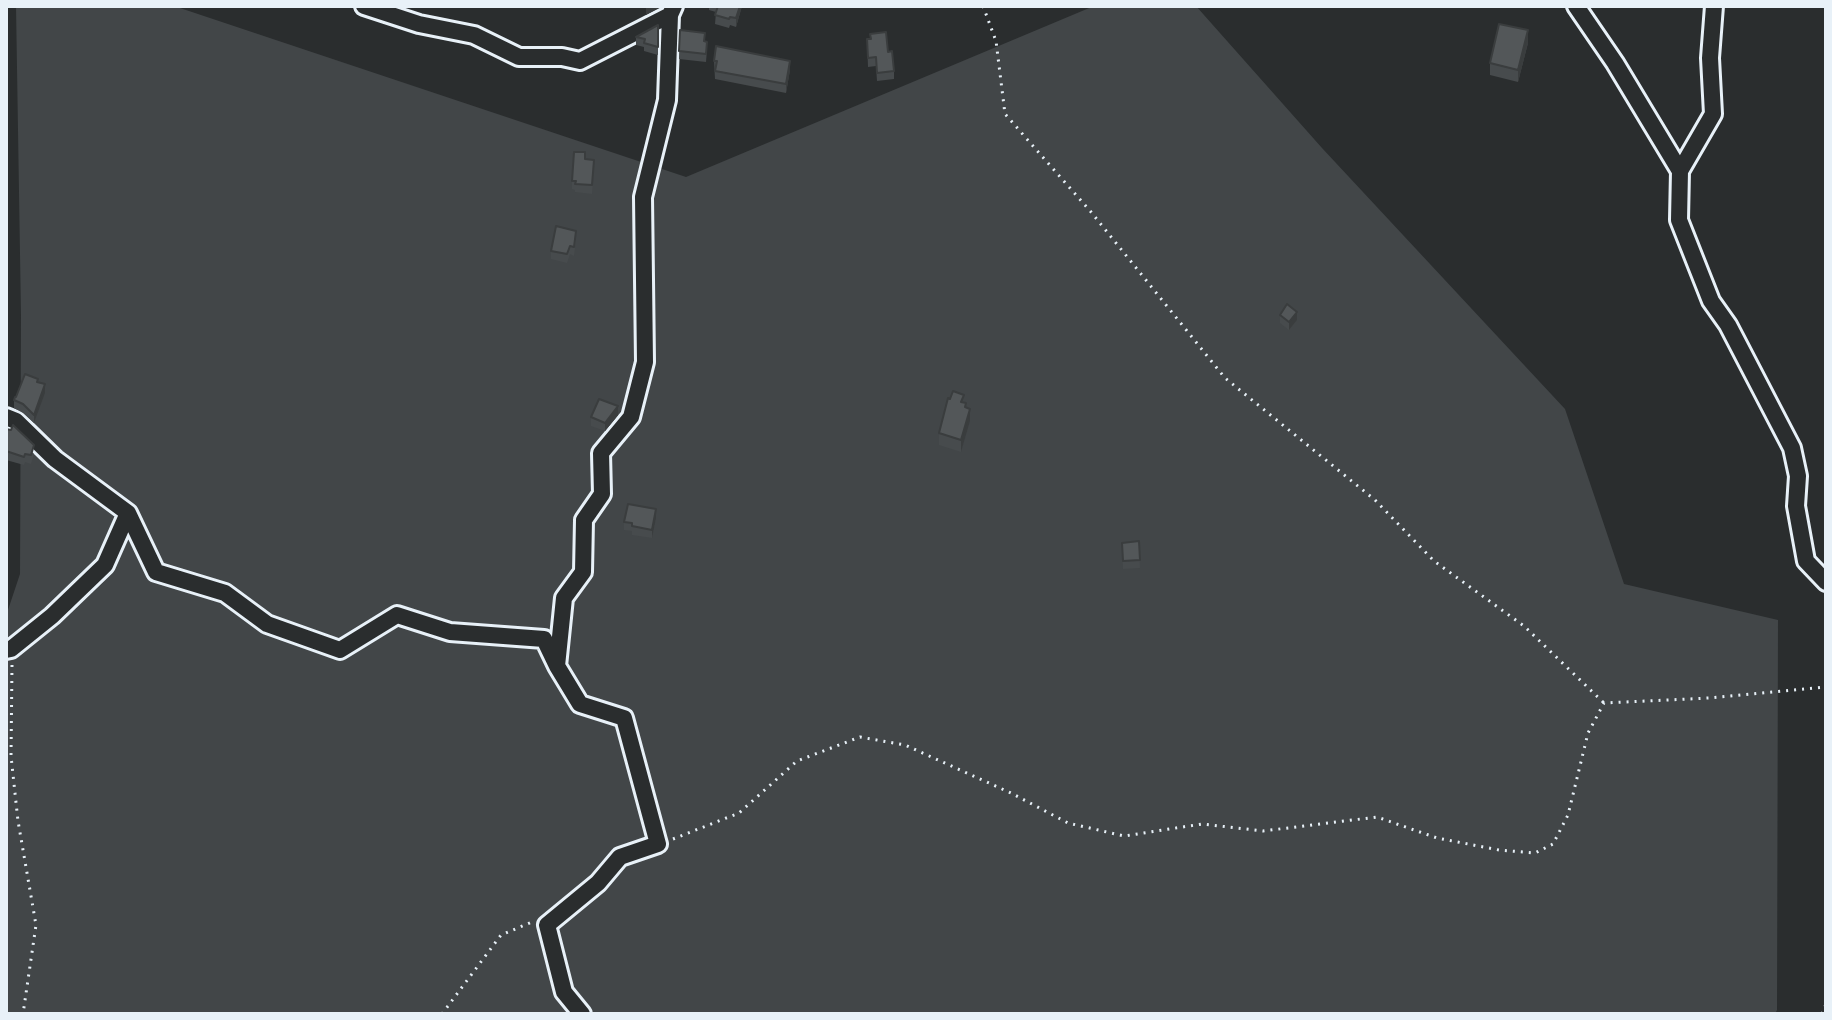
<!DOCTYPE html>
<html>
<head>
<meta charset="utf-8">
<style>
	body { margin:0 }
	#map { position:relative; width:1832px; height:1020px; overflow:hidden; background:#2a2d2e; font-family:Pangolin,sans-serif }
	canvas { display:block }
	.frame { position:absolute; inset:0; border:8px solid #e8f1f8; pointer-events:none }
</style>
</head>
<body>
<div id="map">
<canvas width="1832" height="1020"></canvas>
<div class="frame"></div>
</div>
<script>
const context = document.querySelector('canvas').getContext('2d');
context.lineJoin = 'round';
function paint(path, color) { context.fillStyle = color; context.fill(path, 'evenodd'); }
const poly = rows => new Path2D(rows.map(r => 'M' + r).join(''));
function trace(path, color, width, dash) { context.strokeStyle = color; context.lineWidth = width; context.lineCap = dash ? 'butt' : 'round'; context.setLineDash(dash || []); context.stroke(path); }
paint(poly([
	[16,6,174,6,686,177,1094,6,1196,6,1322,148,1565,409,1624,584,1778,620,1777,1010,1775,1014,6,1014,6,616,20,574,21,316]
]), '#424648');
const minor = poly([
	[364,6,419,24,474,35,519,57,562,57,580,61,670,15],
	[1576,6,1615,63,1680,171],
	[1714,6,1710,58,1713,114,1680,171,1679,220,1711,301,1728,325,1792,448,1798,476,1796,506,1806,561,1826,582],
	[6,417,16,421,55,459,128,513,156,572,225,593,267,624,340,650,397,615,450,632,544,639,557,666],
	[6,650,11,649,52,616,105,565,128,513],
	[582,1014,564,992,547,925,598,883,620,857,658,844,624,718,580,704,557,666,564,598,583,572,584,520,602,494,601,453,631,417,645,362,643,197,667,100,670,15,674,6]
]);
trace(minor, '#e8f1f8', 22);
trace(poly([
	[983,6,996,41,1005,114,1091,212,1225,378,1375,500,1434,561,1524,626,1604,703],
	[12,665,11,756,18,821,36,925,23,1014],
	[673,839,739,813,797,761,860,737,905,745,1011,793,1068,823,1124,836,1202,824,1263,831,1377,817,1437,838,1499,850,1535,853,1553,844,1568,815,1588,733,1604,703,1709,698,1826,687],
	[442,1014,501,935,532,922],
	[1822,1014,1826,1004]
]), '#e8f1f8', 3, [2, 6]);
trace(minor, '#2a2d2e', 16);
paint(poly([
	[709,6,742,6,736,27,730,25,729,28,715,24,716,12,709,10],
	[658,25,658,55,644,51,644,47,636,45,636,37],
	[680,30,705,42,707,50,706,62,679,59],
	[867,39,888,52,894,71,894,79,877,81,876,66,868,67],
	[1528,43,1518,82,1490,75,1490,63],
	[714,61,790,70,786,93,715,79],
	[585,159,594,168,592,194,575,192,575,190,572,189,572,181],
	[576,240,574,256,570,254,567,263,551,259,551,251],
	[1280,315,1297,320,1289,330,1280,323],
	[38,382,45,393,34,423,23,413,14,408,14,400],
	[964,403,970,421,961,452,939,445,939,433],
	[618,415,605,431,591,426,591,417],
	[6,429,34,454,31,464,25,462,24,465,6,460],
	[656,518,652,538,632,535,632,531,624,530,624,522],
	[1139,541,1140,568,1123,569,1122,543]
]), '#474b4d');
paint(poly([
	[647,6,662,6,646,15,646,7],
	[740,6,742,6,736,27,736,18],
	[1528,30,1528,43,1518,82,1518,70],
	[790,61,790,70,786,93,786,84],
	[1297,312,1297,320,1289,330,1289,322],
	[45,384,45,393,34,423,34,415],
	[618,406,618,415,605,431,605,423],
	[970,409,970,421,961,452,961,440],
	[656,509,656,518,652,538,652,530]
]), '#3a3d3e');
const building = poly([
	[718,6,740,6,736,18,730,17,729,19,715,15,718,6],
	[1499,24,1528,30,1518,70,1490,63,1499,24],
	[658,25,658,47,644,43,645,39,636,37,658,25],
	[680,30,705,33,704,41,707,42,706,54,679,51,680,30],
	[886,32,888,52,892,51,894,71,877,73,876,57,868,58,867,39,871,39,870,34,886,32],
	[716,46,790,61,786,84,715,71,717,61,714,61,716,46],
	[574,152,585,152,585,159,594,160,592,185,575,184,576,181,572,181,574,152],
	[556,226,576,231,574,247,570,246,567,254,551,251,556,226],
	[1287,304,1297,312,1289,322,1280,315,1287,304],
	[25,374,38,379,37,382,45,384,34,415,23,404,14,400,15,397,16,397,25,374],
	[953,391,964,395,961,402,966,403,965,407,970,409,961,440,939,433,948,398,950,399,953,391],
	[599,399,618,406,605,423,591,417,599,399],
	[13,425,34,445,31,455,25,454,24,457,6,451,6,429,11,430,13,425],
	[628,504,656,509,652,530,632,526,632,523,624,522,628,504],
	[1139,541,1140,560,1123,561,1122,543,1139,541]
]);
paint(building, '#535759');
trace(building, '#3a3d3e', 2);
</script>
</body>
</html>
